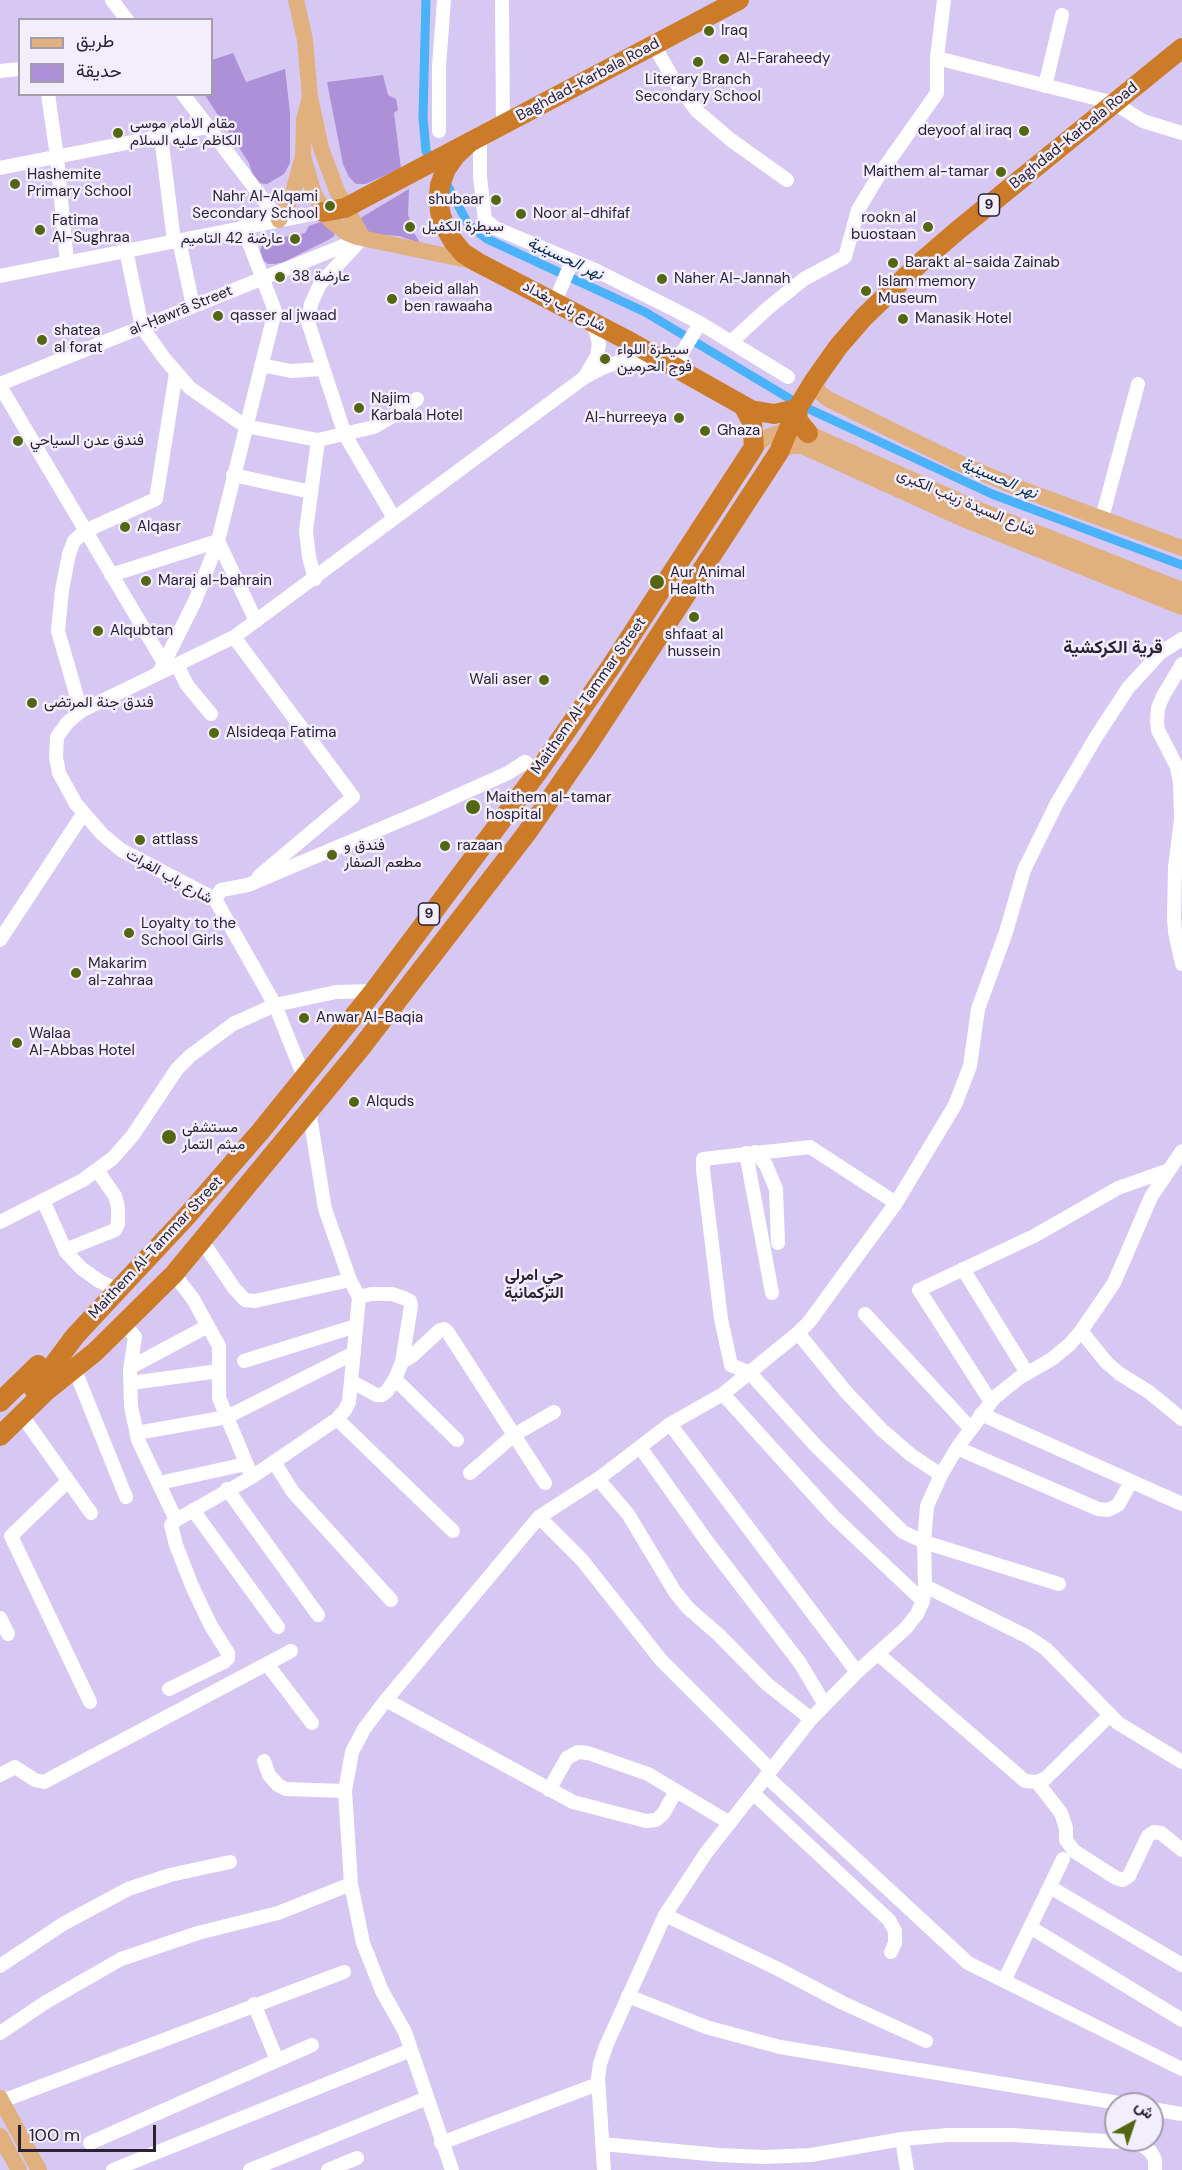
<!DOCTYPE html>
<html>
<head>
<meta charset="utf-8">
<style>
	body { margin:0 }
	#map { position:relative; width:1182px; height:2170px; overflow:hidden; background:#d7c7f3; font-family:"DM Sans",Vazirmatn,sans-serif }
	canvas { display:block }
	.legend { position:absolute; left:18px; top:18px; width:195px; height:78px; box-sizing:border-box; background:#f3eefc; border:2px solid #a29cab; margin:0; padding:8px 10px; list-style:none; font-size:18px; color:#282232 }
	.legend li { display:flex; align-items:center; gap:12px; height:30px }
	.legend b { width:30px; border:2px solid #a29cab }
	.north { position:absolute; left:1104px; top:2092px; width:60px; height:60px; box-sizing:border-box; background:#f3eefc; border:2px solid #a29cab; border-radius:50%; rotate:40deg; font-size:16px; font-weight:700; line-height:24px; text-align:center; color:#282232 }
	.north::after { content:''; display:block; margin:auto; width:21px; height:27px; background:#536611; clip-path:polygon(50% 0,100% 100%,50% 72%,0 100%) }
	.scale { position:absolute; left:18px; top:2125px; width:138px; height:27px; box-sizing:border-box; border:3px solid #282232; border-top:0; padding-left:8px; font-size:18px; line-height:21px; white-space:nowrap; color:#282232; -webkit-text-stroke:4px #f3eefc; paint-order:stroke }
</style>
</head>
<body>
<div id="map">
<canvas width="1182" height="2170"></canvas>
<ul class="legend">
<li><b style="height:8px;background:#e0b07f"></b>طريق</li>
<li><b style="height:16px;background:#ac90d8"></b>حديقة</li>
</ul>
<div class="north">ش</div>
<div class="scale">100 m</div>
</div>
<script>
const context = document.querySelector('canvas').getContext('2d');
context.lineJoin = 'round';
function paint(path, color) { context.fillStyle = color; context.fill(path, 'evenodd'); }
const poly = rows => new Path2D(rows.map(r => 'M' + r).join(''));
function trace(path, color, width, dash) { context.strokeStyle = color; context.lineWidth = width; context.lineCap = dash ? 'butt' : 'round'; context.setLineDash(dash || []); context.stroke(path); }
function label(font, color, halo, rows, align = 'center') {
  context.font = font + ' "DM Sans",Vazirmatn,sans-serif'; context.lineWidth = 5; context.setLineDash([]); context.textBaseline = 'middle'; context.strokeStyle = halo; context.fillStyle = color; for (const [text, x, y, turn = 0] of rows) {
    context.save(); context.translate(x, y); context.rotate((+turn || 0) * Math.PI / 180); context.textAlign = isNaN(turn) ? turn : align; if (halo) context.strokeText(text, 0, 0); context.fillText(text, 0, 0); context.restore();
  }
}
paint(poly([
	[233,53,246,82,285,69,290,113,290,163,284,174,267,184,255,183,249,163,205,95,212,94,212,60],
	[383,75,388,95,396,99,398,110,394,113,401,168,366,184,356,184,349,177,343,164,327,82],
	[409,189,408,215,413,231,420,243,399,236,370,234,359,224,362,217],
	[320,222,327,224,334,231,334,236,330,239,284,262,275,264,268,264,263,260,260,251,262,245,269,240,305,233,309,226]
]), '#ac90d8');
trace(poly([
	[426,0,423,117,426,151,434,163],
	[443,177,468,224,487,239,645,312,792,400],
	[809,409,992,494,1182,565]
]), '#49b2f9', 9);
trace(poly([
	[112,0,127,20],
	[502,0,503,124],
	[944,0,937,58,1114,103,1143,121,1182,133],
	[654,45,672,77,697,111,731,140,787,180],
	[0,71,20,69],
	[1045,86,1062,15],
	[48,94,57,157,67,262],
	[183,94,279,220],
	[439,131,439,67,444,0],
	[161,136,174,241],
	[480,137,480,177,485,220,495,228,597,271,667,306,700,323,788,377],
	[0,168,208,127],
	[179,240,193,306],
	[357,244,320,284,311,304,308,322,345,435,394,518],
	[126,250,142,327,164,358,190,388,245,426,318,440,374,427,398,413,417,399],
	[0,276,323,212],
	[555,302,572,261],
	[731,342,768,308,804,279,845,257,858,210,879,175,937,93,937,58],
	[261,365,291,371,323,369],
	[674,366,700,323],
	[586,375,597,356,599,344,596,332,591,321],
	[0,384,363,238],
	[0,386,164,663],
	[233,475,311,492],
	[1102,518,1138,384],
	[111,575,218,541,256,621],
	[315,579,309,557,306,531,318,440],
	[234,637,353,797,259,876],
	[1182,664,1163,696,1158,708,1157,721,1158,730,1177,767,1180,783,1181,819,1175,867,1174,917,1175,932,1182,964],
	[177,665,187,685,211,714],
	[159,673,195,601,218,541,275,311,243,227],
	[81,711,58,631,62,590,69,554,74,541,85,531,156,499,176,373],
	[215,899,221,890,248,885,430,808,508,773,525,762,537,773],
	[0,940,83,814],
	[304,1077,275,1005,215,899,121,850,102,834,76,804,59,773,56,757,57,737,67,723,81,711,234,637,585,377,602,368,621,361,640,358,658,359],
	[755,1152,766,1165,776,1189,778,1243],
	[746,1153,772,1293],
	[43,1200,66,1252,81,1268,99,1281,118,1290],
	[896,1203,810,1147,703,1159,703,1170,721,1319,731,1365,750,1373,816,1446,903,1532,924,1542,1059,1584],
	[0,1222,83,1180,113,1158,133,1135,177,1069,190,1056,233,1024,275,1005,336,992,374,991],
	[202,1241,234,1288,245,1300,255,1301,350,1280],
	[65,1250,115,1230,118,1224,118,1207,115,1196,97,1170],
	[963,1269,1027,1373],
	[174,1274,193,1299,219,1346,219,1398,252,1477],
	[865,1314,971,1429],
	[124,1323,135,1337,130,1370,131,1406,138,1440,176,1520],
	[1081,1331,1107,1363,1120,1374,1149,1392,1182,1419],
	[798,1333,846,1392,882,1430,911,1455,941,1475],
	[244,1361,356,1326],
	[402,1362,412,1356,440,1330,444,1329,447,1331,545,1483],
	[131,1367,208,1326],
	[77,1375,126,1497],
	[395,1379,457,1440],
	[351,1381,376,1395,382,1395,387,1391,395,1379,402,1362,411,1306,410,1301,404,1298,392,1294,371,1294,359,1297],
	[131,1383,219,1371],
	[723,1394,834,1517,923,1601],
	[991,1402,919,1290,1034,1236,1118,1188,1169,1170],
	[981,1414,1182,1504],
	[337,1419,453,1531],
	[28,1424,91,1513],
	[670,1424,857,1672],
	[137,1433,227,1417,354,1353],
	[640,1447,706,1540,800,1663,825,1705],
	[957,1448,1098,1509,1108,1510,1118,1505,1131,1482],
	[274,1462,293,1492,391,1600],
	[470,1473,514,1435,554,1412],
	[598,1479,628,1514,675,1592,688,1608,719,1635,767,1684,811,1719],
	[68,1481,11,1536,90,1702],
	[159,1483,246,1464],
	[227,1489,318,1615],
	[193,1510,278,1627],
	[539,1517,582,1560,661,1660,771,1770],
	[925,1586,1028,1637,1046,1649,1118,1723,1182,1762],
	[0,1618,8,1634],
	[878,1654,1025,1781,1037,1782,1046,1778,1109,1716],
	[267,1664,312,1723],
	[169,1689,224,1662,228,1658,228,1653,211,1626,192,1586,176,1545,171,1525,176,1520,252,1477,274,1462,337,1419,345,1410,349,1402,359,1297,350,1280,325,1209,309,1110],
	[386,1700,573,1802,646,1821,656,1820,663,1814,676,1791],
	[264,1761,269,1775,278,1785,286,1789,345,1791],
	[0,1775,15,1767,35,1780,44,1782,291,1651],
	[766,1776,968,1963,1182,2069],
	[1037,1782,1061,1813,1066,1828,1066,1840,1074,1851,1116,1878,1123,1880,1129,1876,1148,1836,1154,1832,1161,1833,1182,1850],
	[549,1790,567,1758,578,1752,588,1753,648,1774,730,1823],
	[753,1793,889,1920,895,1931,895,1943,891,1952],
	[1050,1887,1182,1965],
	[665,1915,776,1968,843,2003,926,2041],
	[1030,1927,1182,2020],
	[0,1966,63,1924,128,1889,170,1875,230,1862],
	[1004,1981,1063,1859],
	[628,1996,706,2027,780,2047,1125,2104],
	[254,2004,277,2060],
	[0,2033,46,2002,121,1959,198,1933,278,1913,351,1884],
	[2,2101,344,1972],
	[1152,2109,1182,2114],
	[902,2139,907,2170],
	[90,2143,312,2045],
	[441,2143,598,2084],
	[602,2144,719,2155,764,2157,811,2155,902,2139,948,2135,1013,2135,1135,2143,1145,2147,1151,2152,1155,2160,1155,2170],
	[113,2170,411,2050],
	[250,2170,427,2098],
	[328,2170,357,2158],
	[452,2170,405,2032,382,1991,363,1943,351,1884,345,1791,352,1752,364,1729,386,1700,539,1517,598,1479,670,1424,723,1394,798,1333,809,1322,896,1203,955,1105,970,1066,978,1009,1006,932,1024,870,1057,803,1096,737,1128,688,1160,653,1182,639],
	[604,2170,598,2078,600,2064,606,2046,665,1915,706,1853,811,1719,857,1672,906,1628,917,1614,923,1601,925,1586,924,1542,927,1506,941,1475,957,1448,994,1398,1019,1378,1052,1359,1070,1344,1081,1331,1114,1283,1151,1197,1182,1151]
]), '#fff', 14);
trace(poly([
	[296,0,305,40,310,97,321,148,337,191,363,238],
	[310,97,304,120,303,156,314,194,331,221,345,232,357,237,476,262],
	[279,220,292,196,302,160],
	[814,381,819,392,828,399,961,464,1016,487,1182,548],
	[754,447,765,438,781,432,789,431,808,433,979,510,1182,590],
	[779,452,790,446,802,446,961,518,1182,607],
	[0,2098,39,2170],
	[0,2136,19,2170]
]), '#e0b07f', 16);
trace(poly([
	[469,143,456,155,446,169,440,185,439,195,440,212,445,227,453,241,463,253,477,262,625,339,751,410,774,414,797,409],
	[323,212,345,208,739,0],
	[797,409,798,421,808,433],
	[33,1388,49,1371,75,1336,186,1217,260,1132,374,991,537,773,610,668,754,447,752,422,744,407],
	[0,1402,38,1365],
	[0,1436,45,1392,95,1352,174,1274,360,1049,526,834,589,743,779,452,797,409,814,381,838,347,864,317,921,262,957,231,1182,48]
]), '#cc7c29', 20);
for (const [x, y, r, color] of [
	[709,31,6,"#536611"],
	[724,59,6,"#536611"],
	[698,62,6,"#536611"],
	[1024,131,6,"#536611"],
	[118,133,6,"#536611"],
	[1001,172,6,"#536611"],
	[15,184,6,"#536611"],
	[496,200,6,"#536611"],
	[330,206,6,"#536611"],
	[521,214,6,"#536611"],
	[410,227,6,"#536611"],
	[928,227,6,"#536611"],
	[40,230,6,"#536611"],
	[295,239,6,"#536611"],
	[893,263,6,"#536611"],
	[280,277,6,"#536611"],
	[662,279,6,"#536611"],
	[866,291,6,"#536611"],
	[392,299,6,"#536611"],
	[218,316,6,"#536611"],
	[903,319,6,"#536611"],
	[42,340,6,"#536611"],
	[605,359,6,"#536611"],
	[359,408,6,"#536611"],
	[679,418,6,"#536611"],
	[705,431,6,"#536611"],
	[18,441,6,"#536611"],
	[125,527,6,"#536611"],
	[146,581,6,"#536611"],
	[657,582,8,"#536611"],
	[694,617,6,"#536611"],
	[98,631,6,"#536611"],
	[544,680,6,"#536611"],
	[32,703,6,"#536611"],
	[214,733,6,"#536611"],
	[473,807,8,"#536611"],
	[140,840,6,"#536611"],
	[445,846,6,"#536611"],
	[332,855,6,"#536611"],
	[129,933,6,"#536611"],
	[76,973,6,"#536611"],
	[304,1018,6,"#536611"],
	[17,1043,6,"#536611"],
	[354,1102,6,"#536611"],
	[169,1137,8,"#536611"]
]) { const dot = new Path2D(); dot.arc(x, y, r, 0, 2 * Math.PI); context.fillStyle = color; context.fill(dot); trace(dot, '#f3eefc', 2); }
for (const [x, y, w] of [
	[989,205,21],
	[429,914,21]
]) { const box = new Path2D(); box.roundRect(x - w / 2, y - 11, w, 22, 4.5); context.fillStyle = '#f3eefc'; context.fill(box); trace(box, '#282232', 1.5); }
label('bold 14px', '#282232', null, [
	["9",989,205],
	["9",429,914]
]);
label('15px', '#282232', '#f3eefc', [
	["Iraq",721,31],
	["Al-Faraheedy",736,59],
	["Literary Branch",698,80,"center"],
	["Secondary School",698,97,"center"],
	["مقام الامام موسى",130,124],
	["الكاظم عليه السلام",130,141],
	["deyoof al iraq",1012,131,"right"],
	["Maithem al-tamar",989,172,"right"],
	["Hashemite",27,175],
	["Primary School",27,192],
	["Nahr Al-Alqami",318,197,"right"],
	["Secondary School",318,214,"right"],
	["shubaar",484,200,"right"],
	["Noor al-dhifaf",533,214],
	["rookn al",916,218,"right"],
	["buostaan",916,235,"right"],
	["Fatima",52,221],
	["Al-Sughraa",52,238],
	["سيطرة الكفيل",422,227],
	["عارضة 42 التاميم",283,239,"right"],
	["Barakt al-saida Zainab",905,263],
	["عارضة 38",292,277],
	["Naher Al-Jannah",674,279],
	["Islam memory",878,282],
	["Museum",878,299],
	["abeid allah",404,290],
	["ben rawaaha",404,307],
	["qasser al jwaad",230,316],
	["Manasik Hotel",915,319],
	["shatea",54,331],
	["al forat",54,348],
	["سيطرة اللواء",617,350],
	["فوج الحرمين",617,367],
	["Najim",371,399],
	["Karbala Hotel",371,416],
	["Al-hurreeya",667,418,"right"],
	["Ghaza",717,431],
	["فندق عدن السياحي",30,441],
	["Alqasr",137,527],
	["Aur Animal",670,573],
	["Health",670,590],
	["Maraj al-bahrain",158,581],
	["Alqubtan",110,631],
	["shfaat al",694,635,"center"],
	["hussein",694,652,"center"],
	["Wali aser",532,680,"right"],
	["فندق جنة المرتضى",44,703],
	["Alsideqa Fatima",226,733],
	["Maithem al-tamar",486,798],
	["hospital",486,815],
	["attlass",152,840],
	["فندق و",344,846],
	["مطعم الصفار",344,863],
	["razaan",457,846],
	["Loyalty to the",141,924],
	["School Girls",141,941],
	["Makarim",88,964],
	["al-zahraa",88,981],
	["Anwar Al-Baqia",316,1018],
	["Walaa",29,1034],
	["Al-Abbas Hotel",29,1051],
	["Alquds",366,1102],
	["مستشفى",182,1128],
	["ميثم التمار",182,1145]
], 'left');
label('15px', '#282232', '#f3eefc', [
	["Baghdad-Karbala Road",588,80,-28],
	["Baghdad-Karbala Road",1074,136,-39],
	["شارع باب بغداد",564,307,28],
	["al-Ḥawrā Street",181,311,-22],
	["شارع السيدة زينب الكبرى",966,503,23],
	["Maithem Al-Tammar Street",589,696,-55],
	["شارع باب الفرات",169,877,29],
	["Maithem Al-Tammar Street",156,1248,-47]
]);
label('italic 16px', '#002e4a', '#f3eefc', [
	["نهر الحسينية",565,259,25],
	["نهر الحسينية",999,479,23]
]);
label('bold 16px', '#282232', '#f3eefc', [
	["حي امرلي",534,1276],
	["التركمانية",534,1294]
]);
label('bold 18px', '#282232', '#f3eefc', [
	["قرية الكركشية",1113,648]
]);
</script>
</body>
</html>
